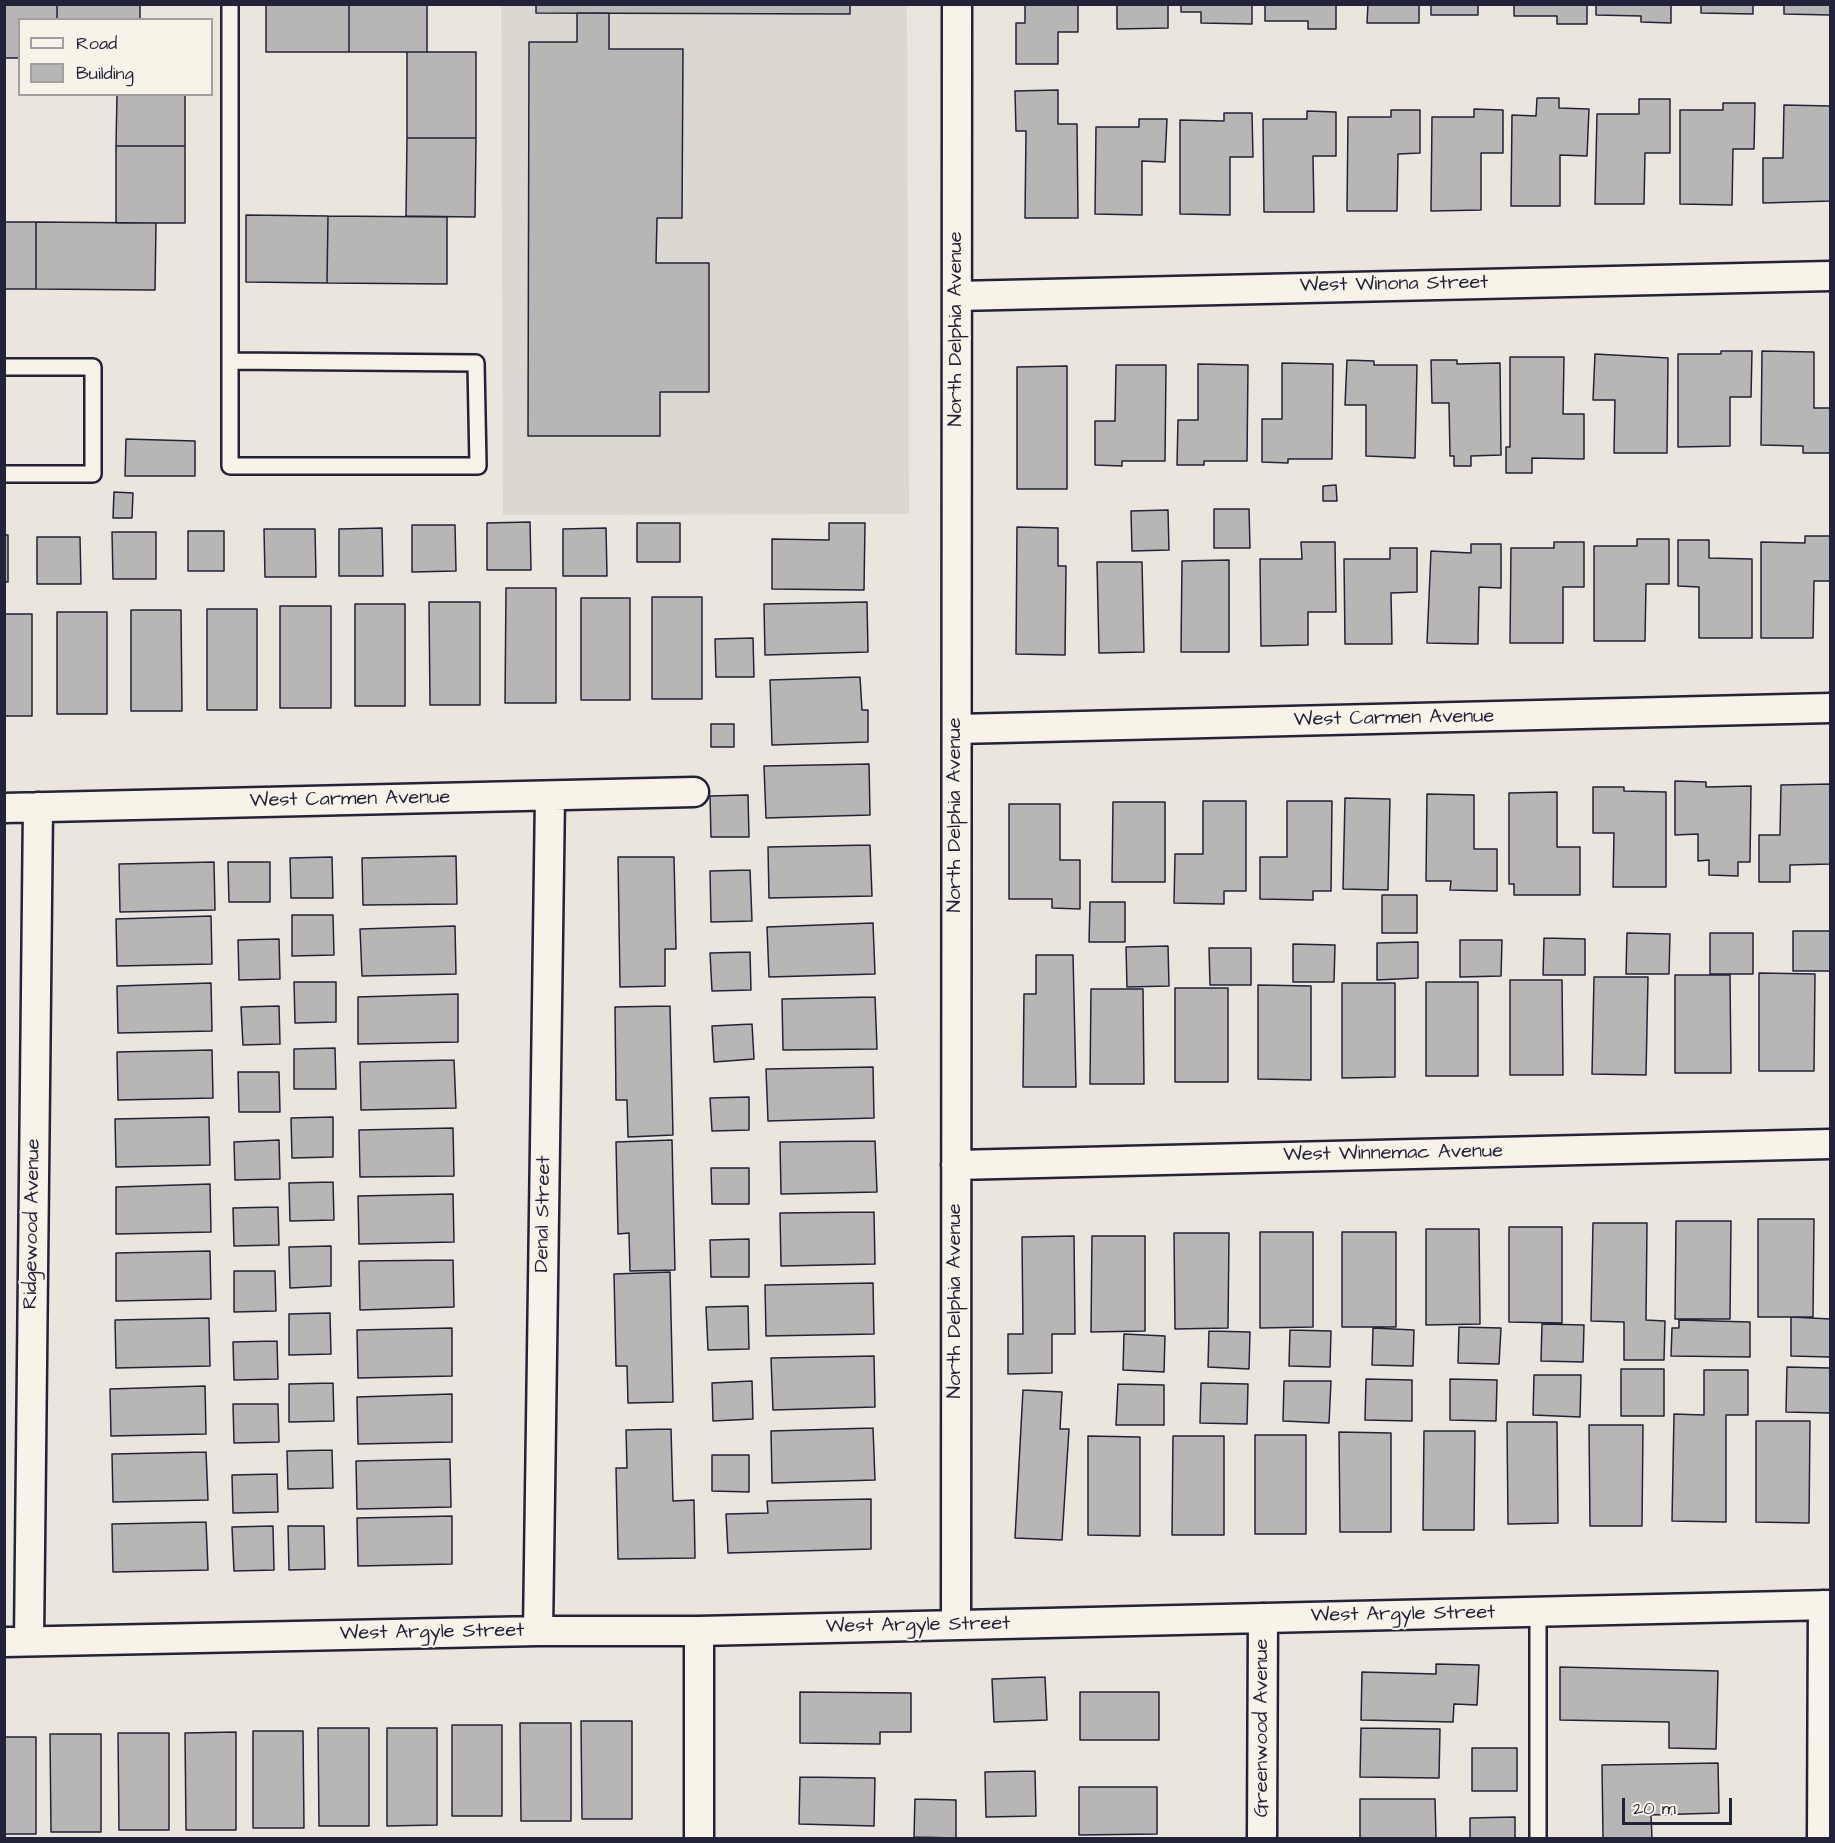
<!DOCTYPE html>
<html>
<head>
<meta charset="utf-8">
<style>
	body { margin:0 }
	#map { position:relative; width:1835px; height:1843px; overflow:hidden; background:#eae6de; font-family:"Architects Daughter",sans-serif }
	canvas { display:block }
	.frame { position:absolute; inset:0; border:6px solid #22223b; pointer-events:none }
	.legend { position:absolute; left:18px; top:18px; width:195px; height:78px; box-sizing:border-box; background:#f7f3e8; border:2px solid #a29fa3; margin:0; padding:8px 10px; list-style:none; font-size:18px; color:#22223b }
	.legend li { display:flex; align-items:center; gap:12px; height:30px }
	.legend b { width:30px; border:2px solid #a29fa3 }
	.scale { position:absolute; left:1622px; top:1798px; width:110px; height:27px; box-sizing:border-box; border:3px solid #22223b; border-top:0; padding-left:8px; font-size:18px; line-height:21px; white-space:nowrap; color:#22223b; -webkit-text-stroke:4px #f7f3e8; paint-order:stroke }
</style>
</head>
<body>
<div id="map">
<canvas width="1835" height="1843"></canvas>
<div class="frame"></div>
<ul class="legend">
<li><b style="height:8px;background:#f7f3e8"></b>Road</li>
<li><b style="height:16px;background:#b8b6b5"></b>Building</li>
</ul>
<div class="scale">20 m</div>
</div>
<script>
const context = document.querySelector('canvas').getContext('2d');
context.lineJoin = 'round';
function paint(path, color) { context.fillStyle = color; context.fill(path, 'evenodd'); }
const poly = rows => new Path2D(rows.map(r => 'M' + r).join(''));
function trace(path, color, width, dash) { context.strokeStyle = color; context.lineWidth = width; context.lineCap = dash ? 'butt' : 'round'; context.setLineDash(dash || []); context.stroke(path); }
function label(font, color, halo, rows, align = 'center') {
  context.font = font + ' "Architects Daughter",sans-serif'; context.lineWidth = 4.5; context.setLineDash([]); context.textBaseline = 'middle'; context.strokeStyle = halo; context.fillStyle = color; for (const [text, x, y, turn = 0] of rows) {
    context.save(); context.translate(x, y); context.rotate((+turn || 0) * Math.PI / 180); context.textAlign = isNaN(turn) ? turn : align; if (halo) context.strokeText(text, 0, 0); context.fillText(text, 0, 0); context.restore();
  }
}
paint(poly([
	[501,5,907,5,909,514,503,515]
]), '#dbd8d2');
const building = poly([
	[4,4,57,4,57,20,20,20,20,58,4,58,4,4],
	[57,4,140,4,140,20,57,20,57,4],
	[266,4,349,4,349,52,266,52,266,4],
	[349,4,427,4,427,52,349,52,349,4],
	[536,4,850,4,850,14,536,13,536,4],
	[1025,4,1078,4,1078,32,1058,32,1058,64,1016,64,1016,23,1025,23,1025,4],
	[1117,4,1168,4,1168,28,1117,29,1117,4],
	[1181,4,1252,4,1252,24,1201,23,1201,12,1181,12,1181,4],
	[1265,4,1336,4,1336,29,1308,29,1308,21,1265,21,1265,4],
	[1368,4,1419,4,1419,23,1367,23,1368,4],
	[1431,4,1478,4,1478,15,1431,15,1431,4],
	[1514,4,1587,4,1587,24,1557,24,1557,16,1514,16,1514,4],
	[1596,4,1671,4,1671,23,1641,22,1641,16,1596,15,1596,4],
	[1701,4,1753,4,1753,14,1701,13,1701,4],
	[1784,4,1830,4,1830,15,1784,14,1784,4],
	[577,13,609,13,609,49,683,49,682,218,657,218,656,263,709,263,709,392,660,392,660,436,528,436,529,42,577,42,577,13],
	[407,52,476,52,476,138,407,138,407,52],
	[1058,90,1058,124,1077,124,1078,218,1025,218,1026,131,1016,131,1015,91,1058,90],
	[117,94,185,94,185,146,116,146,117,94],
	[1537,98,1559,98,1559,108,1589,109,1587,156,1560,155,1560,206,1511,206,1512,115,1536,116,1537,98],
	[1639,99,1670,99,1670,153,1645,153,1644,204,1595,204,1597,114,1639,114,1639,99],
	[1723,103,1755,103,1754,149,1733,149,1732,205,1680,204,1680,110,1723,110,1723,103],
	[1784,105,1830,106,1830,201,1763,203,1763,158,1783,158,1784,105],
	[1474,109,1503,110,1503,153,1481,153,1481,210,1431,211,1432,117,1474,117,1474,109],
	[1391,110,1420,110,1420,153,1398,154,1397,211,1347,211,1348,117,1391,117,1391,110],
	[1307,111,1336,112,1336,156,1313,156,1314,212,1264,212,1263,119,1307,119,1307,111],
	[1224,113,1252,113,1253,157,1230,157,1230,215,1180,214,1180,120,1224,121,1224,113],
	[1139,119,1167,119,1165,162,1142,161,1142,215,1095,214,1096,127,1139,127,1139,119],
	[407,138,476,138,475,217,406,216,407,138],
	[116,146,185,146,185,223,116,223,116,146],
	[246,215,328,216,327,283,246,282,246,215],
	[328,216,447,217,447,284,327,283,328,216],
	[4,222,36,222,36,289,4,289,4,222],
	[36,222,156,223,155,290,36,289,36,222],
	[1721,351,1752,351,1751,397,1730,397,1730,446,1678,447,1678,354,1721,354,1721,351],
	[1762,351,1814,352,1814,408,1830,408,1830,453,1803,453,1803,446,1761,445,1762,351],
	[1595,354,1668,358,1667,453,1614,453,1615,400,1593,400,1595,354],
	[1510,357,1564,357,1563,414,1584,414,1584,459,1532,458,1532,473,1506,473,1506,447,1510,447,1510,357],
	[1347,360,1374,361,1374,365,1417,365,1415,458,1366,456,1366,405,1345,405,1347,360],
	[1431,360,1457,360,1457,364,1500,363,1501,455,1471,456,1471,466,1454,466,1454,456,1450,456,1449,403,1432,403,1431,360],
	[1282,363,1333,364,1332,459,1288,459,1288,463,1262,462,1262,419,1282,419,1282,363],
	[1198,364,1248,365,1247,461,1204,461,1204,465,1177,465,1178,420,1198,420,1198,364],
	[1116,365,1166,365,1165,461,1122,461,1122,466,1095,465,1095,421,1115,421,1116,365],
	[1067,366,1067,489,1017,489,1017,367,1067,366],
	[126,439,195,441,195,476,125,476,126,439],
	[1336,485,1337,501,1323,501,1323,486,1336,485],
	[114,492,133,493,132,518,113,518,114,492],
	[1214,509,1249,509,1250,548,1214,548,1214,509],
	[1168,510,1169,550,1132,551,1131,511,1168,510],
	[530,522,531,570,487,570,487,523,530,522],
	[637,523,680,523,680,562,637,562,637,523],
	[829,523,865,523,864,590,772,589,772,539,829,540,829,523],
	[412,525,455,525,456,571,412,572,412,525],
	[1017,527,1058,528,1058,566,1066,566,1065,655,1016,654,1017,527],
	[382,528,383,576,339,576,339,529,382,528],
	[606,528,607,576,563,576,563,529,606,528],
	[264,529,315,529,316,577,265,577,264,529],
	[188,531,224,531,224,571,188,571,188,531],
	[112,532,156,532,156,579,113,579,112,532],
	[4,535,8,535,8,582,4,582,4,535],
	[1805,536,1830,536,1830,581,1814,581,1813,638,1761,638,1761,542,1805,543,1805,536],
	[37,537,80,537,81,584,37,584,37,537],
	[1637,539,1669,539,1669,584,1646,584,1645,641,1594,641,1594,546,1637,546,1637,539],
	[1678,540,1709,540,1709,558,1752,559,1752,638,1699,638,1699,587,1678,586,1678,540],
	[1301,542,1335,542,1336,612,1308,612,1308,645,1261,646,1260,559,1302,559,1301,542],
	[1554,542,1584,542,1584,587,1563,587,1563,643,1510,643,1511,548,1554,548,1554,542],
	[1471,544,1501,544,1501,588,1479,587,1478,644,1427,643,1431,551,1471,553,1471,544],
	[1390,548,1417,548,1417,592,1391,593,1392,644,1345,644,1344,559,1390,559,1390,548],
	[1229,560,1229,652,1181,652,1182,561,1229,560],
	[1097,562,1142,562,1144,652,1099,653,1097,562],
	[506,588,556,588,556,703,505,703,506,588],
	[652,597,702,597,702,699,652,699,652,597],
	[581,598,630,598,630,700,581,700,581,598],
	[429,602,480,602,480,705,430,705,429,602],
	[867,602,868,652,765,655,764,604,867,602],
	[355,604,405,604,405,706,355,706,355,604],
	[280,606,331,606,331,708,280,708,280,606],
	[207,609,257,609,257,710,207,710,207,609],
	[131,610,181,610,182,711,131,711,131,610],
	[57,612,107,612,107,714,57,714,57,612],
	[4,614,32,614,32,716,4,716,4,614],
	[753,638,754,677,716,677,715,639,753,638],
	[860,677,862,710,868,710,868,742,772,745,770,680,860,677],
	[711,724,734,724,734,747,711,747,711,724],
	[869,764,870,815,766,818,764,766,869,764],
	[1675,781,1706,782,1706,787,1751,786,1750,862,1738,862,1738,876,1709,875,1709,860,1698,861,1698,834,1675,835,1675,781],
	[1830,784,1830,864,1790,865,1790,882,1759,882,1759,835,1780,835,1781,785,1830,784],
	[1593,787,1624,787,1624,791,1666,792,1666,887,1613,887,1614,833,1593,833,1593,787],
	[1557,792,1557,847,1580,847,1580,895,1514,895,1514,884,1509,884,1509,793,1557,792],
	[1427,794,1474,795,1474,849,1497,849,1497,891,1450,890,1451,881,1426,881,1427,794],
	[748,795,749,837,711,837,710,796,748,795],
	[1345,798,1390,799,1388,890,1343,889,1345,798],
	[1203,801,1246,801,1246,891,1224,891,1224,904,1174,903,1175,854,1203,854,1203,801],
	[1287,801,1332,801,1331,891,1313,891,1313,900,1260,899,1260,857,1287,857,1287,801],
	[1113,802,1165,802,1165,882,1112,882,1113,802],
	[1009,804,1060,804,1060,860,1080,860,1080,909,1052,908,1052,899,1009,899,1009,804],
	[870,845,872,896,769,898,768,847,870,845],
	[456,856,457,904,363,905,362,858,456,856],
	[332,857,333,898,291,898,290,858,332,857],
	[618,857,674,857,676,949,665,949,665,986,620,987,618,857],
	[214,862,215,910,120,912,119,864,214,862],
	[228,862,270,862,270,902,229,902,228,862],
	[750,870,752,921,711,922,710,871,750,870],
	[1382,895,1417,895,1417,933,1382,933,1382,895],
	[1090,902,1125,902,1125,942,1089,942,1090,902],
	[292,915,333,915,334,955,292,956,292,915],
	[211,916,212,964,117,966,116,919,211,916],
	[873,923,875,974,769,977,767,927,873,923],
	[455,926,456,974,362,976,360,929,455,926],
	[1793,931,1830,931,1830,971,1793,971,1793,931],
	[1627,933,1670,934,1669,974,1626,974,1627,933],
	[1710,933,1753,933,1753,974,1710,974,1710,933],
	[1544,938,1585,939,1585,975,1543,975,1544,938],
	[279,939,280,979,239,980,238,940,279,939],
	[1460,940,1502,940,1501,976,1460,977,1460,940],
	[1418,942,1418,978,1377,980,1377,943,1418,942],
	[1293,944,1335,945,1334,982,1293,982,1293,944],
	[1168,946,1169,986,1127,987,1126,947,1168,946],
	[1209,948,1251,948,1251,985,1210,985,1209,948],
	[750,952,751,990,712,991,710,953,750,952],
	[1036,955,1073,955,1076,1087,1023,1087,1024,994,1036,994,1036,955],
	[1759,973,1815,974,1814,1071,1759,1071,1759,973],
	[1675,975,1730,975,1731,1073,1675,1073,1675,975],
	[1594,977,1648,977,1646,1075,1592,1074,1594,977],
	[1510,980,1562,980,1563,1075,1510,1075,1510,980],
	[294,982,336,982,336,1022,295,1023,294,982],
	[1426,982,1478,982,1478,1076,1426,1076,1426,982],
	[211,983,212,1031,118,1033,117,986,211,983],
	[1342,983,1395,983,1395,1077,1342,1078,1342,983],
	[1258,985,1311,986,1311,1080,1258,1079,1258,985],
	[1175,988,1228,988,1228,1082,1175,1082,1175,988],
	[1091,989,1143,989,1144,1084,1090,1084,1091,989],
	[458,994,458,1042,358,1044,358,997,458,994],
	[875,997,877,1049,783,1050,782,999,875,997],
	[279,1006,280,1044,243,1045,241,1007,279,1006],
	[670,1006,673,1135,628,1137,627,1100,616,1100,615,1007,670,1006],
	[752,1024,754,1059,714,1062,712,1026,752,1024],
	[335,1048,336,1089,294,1089,294,1049,335,1048],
	[212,1050,213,1098,118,1100,117,1052,212,1050],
	[454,1060,456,1108,361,1110,360,1062,454,1060],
	[873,1067,874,1118,768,1121,766,1069,873,1067],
	[238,1072,279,1072,280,1112,239,1112,238,1072],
	[749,1097,749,1130,712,1131,710,1098,749,1097],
	[209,1117,210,1165,116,1167,115,1119,209,1117],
	[333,1117,333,1157,292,1158,291,1118,333,1117],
	[453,1128,454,1176,360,1177,359,1130,453,1128],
	[279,1140,280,1179,235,1180,234,1142,279,1140],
	[672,1140,675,1270,630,1271,629,1233,618,1234,616,1142,672,1140],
	[875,1141,877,1192,781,1194,780,1142,875,1141],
	[711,1168,749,1168,749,1204,712,1204,711,1168],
	[333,1182,334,1220,290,1221,289,1183,333,1182],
	[210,1184,211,1232,116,1234,116,1187,210,1184],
	[453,1194,454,1242,359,1244,358,1196,453,1194],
	[278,1207,279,1245,234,1246,233,1208,278,1207],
	[874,1212,875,1264,781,1266,780,1213,874,1212],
	[1758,1219,1814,1219,1813,1317,1758,1317,1758,1219],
	[1676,1221,1731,1221,1730,1319,1675,1319,1676,1221],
	[1593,1223,1647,1223,1646,1320,1665,1321,1664,1360,1624,1360,1624,1322,1591,1321,1593,1223],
	[1509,1227,1562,1227,1562,1323,1509,1322,1509,1227],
	[1426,1229,1479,1229,1480,1324,1426,1325,1426,1229],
	[1260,1232,1313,1232,1313,1327,1260,1328,1260,1232],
	[1342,1232,1396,1232,1396,1327,1342,1327,1342,1232],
	[1174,1233,1229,1233,1228,1328,1175,1329,1174,1233],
	[1074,1236,1075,1334,1052,1334,1052,1373,1008,1374,1008,1334,1023,1334,1022,1237,1074,1236],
	[1092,1236,1145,1236,1145,1331,1091,1332,1092,1236],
	[749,1239,749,1277,711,1277,710,1240,749,1239],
	[331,1246,331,1286,290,1288,289,1247,331,1246],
	[210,1251,211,1299,116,1301,116,1253,210,1251],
	[453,1260,454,1307,360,1310,359,1261,453,1260],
	[234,1271,275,1271,276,1311,234,1312,234,1271],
	[670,1272,673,1402,628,1403,627,1366,616,1366,614,1274,670,1272],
	[873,1283,874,1334,766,1336,765,1285,873,1283],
	[748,1306,749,1349,708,1350,706,1307,748,1306],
	[330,1313,331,1354,289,1355,289,1314,330,1313],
	[1791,1317,1830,1319,1830,1357,1791,1356,1791,1317],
	[209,1318,210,1366,116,1368,115,1320,209,1318],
	[1679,1320,1750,1322,1750,1357,1671,1356,1672,1328,1679,1328,1679,1320],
	[1542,1324,1584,1325,1583,1362,1541,1361,1542,1324],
	[1459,1327,1501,1328,1499,1364,1458,1363,1459,1327],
	[452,1328,452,1376,358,1378,357,1330,452,1328],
	[1373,1328,1414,1330,1413,1366,1372,1365,1373,1328],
	[1290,1330,1331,1331,1330,1367,1289,1366,1290,1330],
	[1209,1331,1250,1332,1249,1369,1208,1367,1209,1331],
	[1124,1334,1165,1336,1164,1372,1123,1370,1124,1334],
	[277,1341,278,1379,234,1380,233,1342,277,1341],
	[874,1356,875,1407,773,1410,771,1358,874,1356],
	[1787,1367,1830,1368,1830,1413,1786,1412,1787,1367],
	[1621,1369,1664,1369,1664,1416,1621,1416,1621,1369],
	[1704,1370,1748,1370,1748,1415,1726,1415,1726,1522,1672,1521,1674,1414,1704,1415,1704,1370],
	[1534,1375,1581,1375,1580,1417,1533,1415,1534,1375],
	[1366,1379,1412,1380,1412,1421,1365,1420,1366,1379],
	[1450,1379,1497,1380,1496,1421,1450,1420,1450,1379],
	[752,1381,753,1419,713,1421,712,1383,752,1381],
	[1284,1381,1331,1381,1329,1423,1283,1421,1284,1381],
	[333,1383,334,1421,289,1422,289,1384,333,1383],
	[1201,1383,1248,1384,1247,1424,1200,1423,1201,1383],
	[1118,1384,1164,1385,1164,1425,1116,1425,1118,1384],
	[205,1386,206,1434,111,1436,110,1389,205,1386],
	[1023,1390,1062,1392,1060,1429,1069,1429,1062,1540,1015,1538,1023,1390],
	[452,1394,452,1442,358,1444,357,1397,452,1394],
	[233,1404,278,1404,279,1442,234,1443,233,1404],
	[1756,1421,1810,1421,1809,1523,1756,1522,1756,1421],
	[1507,1422,1557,1422,1558,1523,1508,1524,1507,1422],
	[1589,1425,1643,1425,1642,1526,1590,1526,1589,1425],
	[873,1428,875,1480,772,1483,771,1431,873,1428],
	[671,1429,673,1501,694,1500,695,1558,618,1559,616,1468,627,1468,626,1430,671,1429],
	[1424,1431,1475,1431,1474,1530,1423,1530,1424,1431],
	[1339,1432,1391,1433,1391,1532,1340,1532,1339,1432],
	[1255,1435,1306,1435,1306,1534,1255,1534,1255,1435],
	[1088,1436,1140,1437,1140,1536,1088,1535,1088,1436],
	[1173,1436,1224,1436,1224,1535,1172,1535,1173,1436],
	[332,1450,333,1488,288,1489,287,1451,332,1450],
	[206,1452,208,1500,113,1502,112,1454,206,1452],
	[712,1455,749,1455,749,1492,712,1491,712,1455],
	[450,1459,451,1507,357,1509,356,1461,450,1459],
	[277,1474,278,1512,233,1513,232,1475,277,1474],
	[871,1499,871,1549,728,1553,726,1514,768,1513,767,1501,871,1499],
	[452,1516,452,1564,358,1566,357,1518,452,1516],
	[206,1522,208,1570,113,1572,112,1524,206,1522],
	[273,1526,274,1570,234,1571,232,1527,273,1526],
	[288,1526,324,1526,325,1569,289,1570,288,1526],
	[1436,1664,1479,1665,1477,1705,1454,1704,1453,1722,1361,1720,1362,1672,1436,1674,1436,1664],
	[1560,1667,1718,1671,1716,1749,1669,1748,1669,1722,1560,1720,1560,1667],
	[1045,1677,1047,1720,994,1722,992,1679,1045,1677],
	[800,1692,911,1693,911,1732,880,1732,880,1744,800,1743,800,1692],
	[1080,1692,1159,1692,1159,1740,1080,1740,1080,1692],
	[581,1721,632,1721,632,1819,582,1819,581,1721],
	[520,1723,571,1723,571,1821,521,1821,520,1723],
	[452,1725,502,1725,502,1816,452,1816,452,1725],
	[318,1728,369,1728,369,1826,319,1826,318,1728],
	[387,1728,437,1728,437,1825,387,1826,387,1728],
	[1361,1728,1440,1729,1439,1778,1360,1777,1361,1728],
	[253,1731,303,1731,304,1828,253,1828,253,1731],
	[236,1732,236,1830,186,1830,185,1733,236,1732],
	[118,1733,169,1733,169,1830,119,1830,118,1733],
	[50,1734,101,1734,101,1832,51,1832,50,1734],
	[4,1737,36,1737,36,1834,4,1834,4,1737],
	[1472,1748,1517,1748,1517,1791,1472,1791,1472,1748],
	[1718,1763,1719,1813,1651,1815,1652,1838,1603,1838,1602,1765,1718,1763],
	[1035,1771,1036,1816,986,1817,985,1772,1035,1771],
	[800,1777,875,1778,874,1826,799,1824,800,1777],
	[1079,1787,1157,1787,1157,1834,1079,1835,1079,1787],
	[915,1799,956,1800,956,1838,914,1837,915,1799],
	[1360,1799,1435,1799,1436,1838,1360,1838,1360,1799],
	[1515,1817,1515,1838,1470,1838,1470,1818,1515,1817]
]);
paint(building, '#b8b6b5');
trace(building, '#22223b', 1.5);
const service = poly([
	[230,361,476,363,478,466,230,466,230,4],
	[4,367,93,367,93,474,4,474],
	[1538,1611,1538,1838]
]);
const minor = poly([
	[957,296,1830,276],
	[957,729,1830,708],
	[4,808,694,792],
	[956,1165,1830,1144],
	[956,1625,957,4],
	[538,1631,550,796],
	[29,1641,38,807],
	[4,1642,538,1631,699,1631,1830,1605],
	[699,1838,699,1631],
	[1262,1838,1263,1618],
	[1822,1838,1823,1605]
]);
trace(service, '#22223b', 20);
trace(minor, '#22223b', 33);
trace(service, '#f7f3e8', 15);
trace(minor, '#f7f3e8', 28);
label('20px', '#22223b', '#f7f3e8', [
	["West Winona Street",1394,285,-1],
	["North Delphia Avenue",957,329,-90],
	["West Carmen Avenue",1394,719,-1],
	["West Carmen Avenue",350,800,-1],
	["North Delphia Avenue",956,815,-90],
	["West Winnemac Avenue",1393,1154,-1],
	["Denal Street",544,1214,-89],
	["Ridgewood Avenue",33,1224,-89],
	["North Delphia Avenue",956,1301,-90],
	["West Argyle Street",1403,1615,-1],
	["West Argyle Street",918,1626,-1],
	["West Argyle Street",432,1633,-1],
	["Greenwood Avenue",1263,1728,-90]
]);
</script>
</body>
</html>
